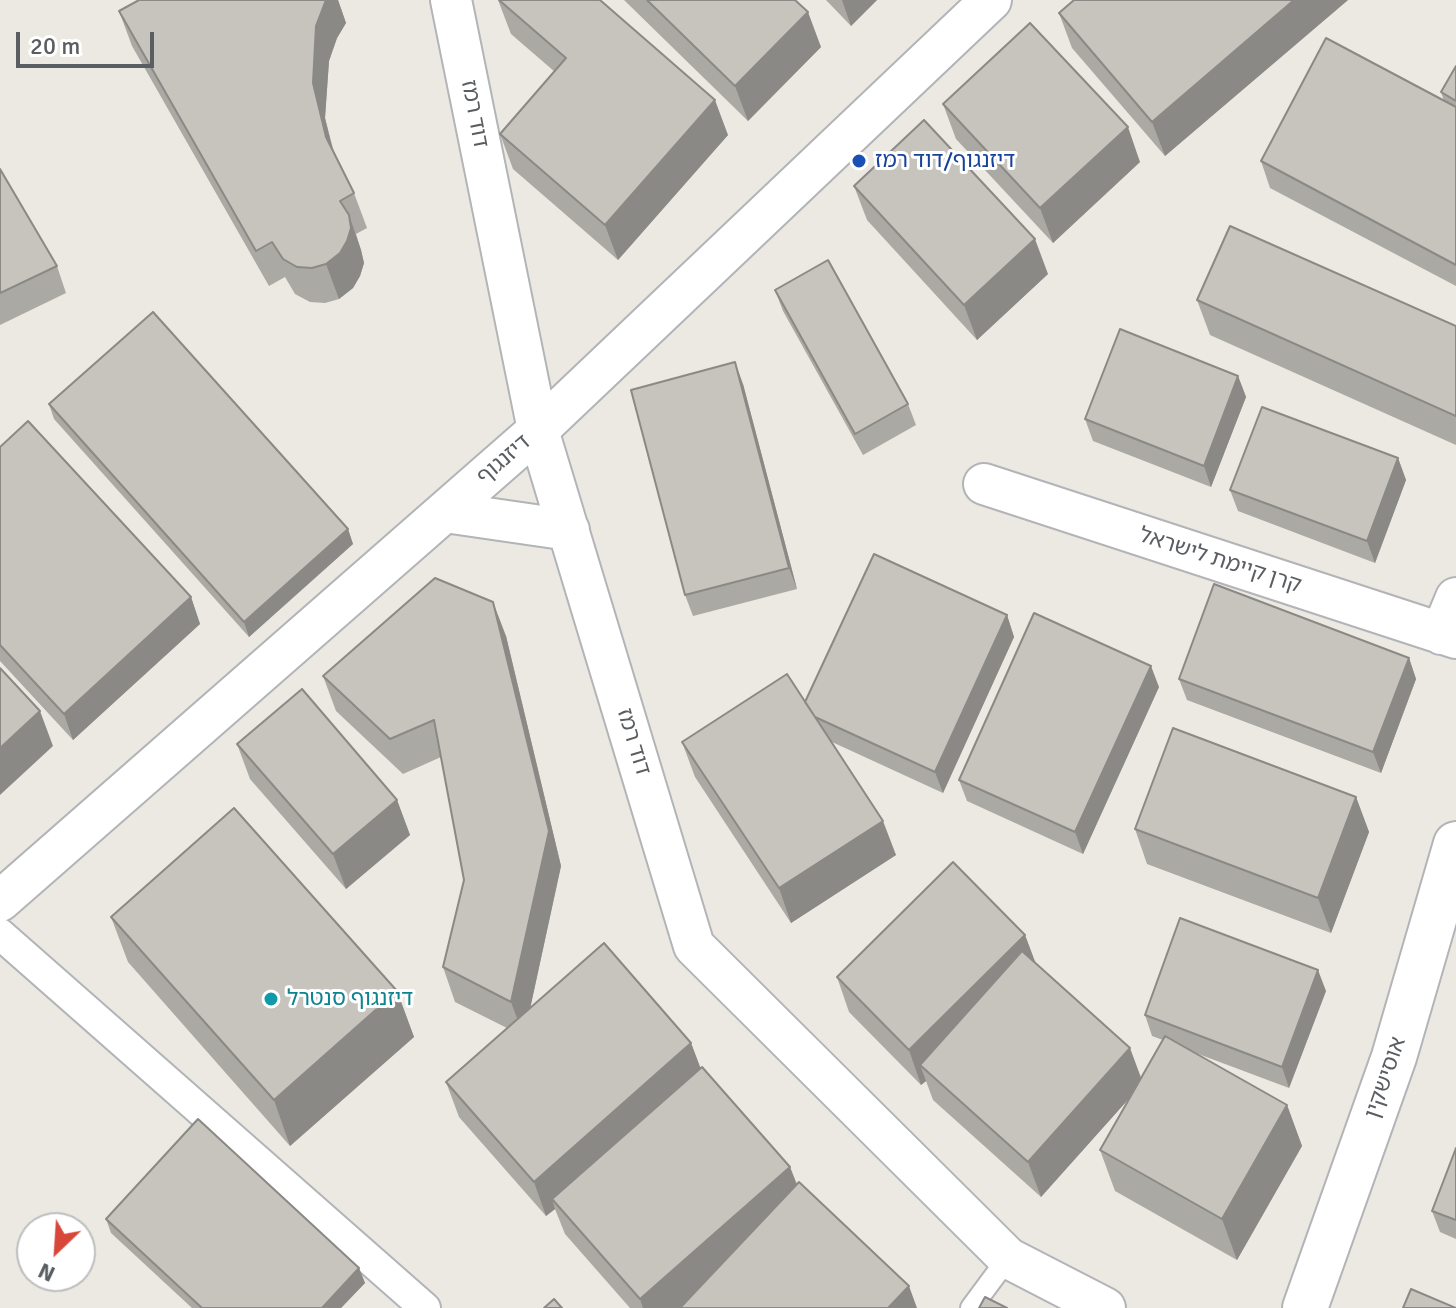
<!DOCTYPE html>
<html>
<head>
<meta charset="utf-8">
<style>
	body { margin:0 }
	#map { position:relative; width:1456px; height:1308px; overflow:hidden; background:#ebe9e1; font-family:Signika,sans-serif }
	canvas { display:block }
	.north { position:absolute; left:16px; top:1212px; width:80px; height:80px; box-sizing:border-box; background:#fff; border:2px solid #bdbec0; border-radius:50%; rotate:205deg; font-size:22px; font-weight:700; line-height:32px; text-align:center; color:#5a5d61 }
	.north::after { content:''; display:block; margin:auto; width:28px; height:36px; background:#d8483a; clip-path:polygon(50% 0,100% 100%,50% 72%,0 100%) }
	.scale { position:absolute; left:16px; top:32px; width:138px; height:36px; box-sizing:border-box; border:4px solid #5a5d61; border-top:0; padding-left:10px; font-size:24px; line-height:28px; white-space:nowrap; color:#5a5d61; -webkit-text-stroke:6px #fff; paint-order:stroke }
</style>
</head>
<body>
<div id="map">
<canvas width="1456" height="1308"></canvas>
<div class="north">N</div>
<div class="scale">20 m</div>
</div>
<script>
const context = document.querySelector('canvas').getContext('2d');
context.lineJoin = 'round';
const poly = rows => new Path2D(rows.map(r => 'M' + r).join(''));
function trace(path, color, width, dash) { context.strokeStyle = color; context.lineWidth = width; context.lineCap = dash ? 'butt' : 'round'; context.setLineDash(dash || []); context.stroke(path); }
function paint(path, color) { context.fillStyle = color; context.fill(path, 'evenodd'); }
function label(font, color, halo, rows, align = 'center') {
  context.font = font + ' Signika,"Noto Sans Hebrew",sans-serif'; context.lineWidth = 6; context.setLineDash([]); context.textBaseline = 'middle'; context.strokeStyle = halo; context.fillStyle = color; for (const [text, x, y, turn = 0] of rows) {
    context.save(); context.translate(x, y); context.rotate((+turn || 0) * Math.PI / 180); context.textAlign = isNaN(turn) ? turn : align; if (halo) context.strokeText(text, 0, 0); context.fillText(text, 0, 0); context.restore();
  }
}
const service = poly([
	[971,1308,1008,1258]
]);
const pedestrian = poly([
	[0,934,425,1308]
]);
const minor = poly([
	[451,0,538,430,694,946,1008,1258,1105,1308],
	[984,484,1456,638],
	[445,512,569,530],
	[1441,634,1456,598],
	[0,901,538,430,991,0]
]);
const tertiary = poly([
	[1305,1308,1394,1057,1456,844]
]);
trace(service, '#b2b4b8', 24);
trace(pedestrian, '#b2b4b8', 34);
trace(minor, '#b2b4b8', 44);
trace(tertiary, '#b2b4b8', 48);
trace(service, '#fff', 20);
trace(pedestrian, '#fff', 30);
trace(minor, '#fff', 40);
trace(tertiary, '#fff', 44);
paint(poly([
	[139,0,338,0,346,23,337,38,329,61,325,118,334,152,354,193,367,228,356,234,361,250,364,263,360,276,353,288,339,299,325,303,310,302,295,294,285,277,269,286,132,46,119,11],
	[498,0,728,135,618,260,513,169,500,134,555,72,511,34],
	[624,0,795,0,821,47,748,121],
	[826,0,877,0,851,26],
	[1348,0,1165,156,1072,48,1059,13],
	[1456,66,1456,286,1270,188,1261,161,1444,101,1441,92],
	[943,104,1140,162,1053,243,956,139],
	[0,169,57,266,66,293,0,325],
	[854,186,1048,274,977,340,867,220],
	[775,290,908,404,916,425,863,455,783,311],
	[1197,300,1456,326,1456,445,1210,335],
	[1238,376,1246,397,1211,487,1093,441,1085,419],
	[743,384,797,589,693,616,685,595],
	[49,404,348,529,353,544,249,637,54,419],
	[0,447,191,597,200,624,73,740,0,661],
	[1398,458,1406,480,1375,563,1238,511,1230,490],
	[1007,615,1014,637,943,793,832,742,896,855,791,923,695,777,682,742,805,702],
	[506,636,561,866,530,1008,691,1043,701,1069,790,1167,797,1184,917,1308,630,1308,565,1234,555,1209,546,1216,459,1117,446,1082,507,1028,455,1002,443,967,464,880,441,757,403,774,336,711,323,676],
	[1409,658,1416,679,1381,773,1187,700,1179,679],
	[1159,687,1083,854,967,801,959,780],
	[237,744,397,800,410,835,346,889,250,779],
	[1356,797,1369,832,1331,933,1147,864,1135,829],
	[111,917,397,991,414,1037,290,1146,128,962],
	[1025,935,1036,964,1141,1078,1163,1040,1152,1036,1145,1015,1326,991,1289,1088,1193,1052,1287,1105,1302,1146,1237,1260,1115,1191,1100,1150,1131,1096,1041,1197,933,1100,926,1081,921,1085,849,1012,837,977],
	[1456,1148,1456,1239,1440,1232,1432,1211],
	[106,1219,359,1268,365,1283,341,1308,192,1308,111,1233]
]), '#aba9a3');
paint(poly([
	[326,0,338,0,346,23,337,38,329,61,325,118,338,172,326,137,313,83,316,26],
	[842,0,877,0,851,26],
	[1294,0,1348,0,1165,156,1152,122],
	[808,12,821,47,748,121,735,86],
	[715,100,728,135,618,260,605,225],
	[1128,127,1140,162,1053,243,1040,208],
	[349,215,361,250,364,263,360,276,353,288,339,299,326,264],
	[1035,239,1048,274,977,340,964,305],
	[735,362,743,384,797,589,789,568],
	[1238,376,1246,397,1211,487,1204,466],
	[1398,458,1406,480,1375,563,1367,541],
	[348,529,353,544,249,637,244,622],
	[191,597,200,624,73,740,64,714],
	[493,602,506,636,561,866,524,1037,511,1002],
	[1007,615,1014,637,943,793,935,772],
	[1409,658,1416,679,1381,773,1373,752],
	[1151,666,1159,687,1083,854,1075,832],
	[40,711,53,746,0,795,0,748],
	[1356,797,1369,832,1331,933,1318,898],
	[397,800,410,835,346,889,333,854],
	[883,821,896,855,791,923,779,888],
	[1025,935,1038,970,920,1065,926,1081,921,1085,909,1050],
	[1318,970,1326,991,1289,1088,1282,1067],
	[397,991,414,1037,290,1146,274,1100],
	[691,1043,704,1078,552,1199,555,1209,546,1216,534,1182],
	[1130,1048,1143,1083,1041,1197,1028,1162],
	[1287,1105,1302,1146,1237,1260,1222,1219],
	[790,1167,803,1202,683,1308,643,1308,640,1299],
	[359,1268,365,1283,341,1308,322,1308],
	[909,1286,917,1308,888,1308]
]), '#8b8985');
const building = poly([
	[139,0,326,0,316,26,313,83,326,137,354,193,340,201,349,215,351,228,347,241,340,253,326,264,312,268,297,267,283,259,272,242,256,251,119,11,139,0],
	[499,0,600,0,715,100,605,225,500,134,566,58,499,0],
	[647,0,795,0,808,12,735,86,647,0],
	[1074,0,1294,0,1152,122,1059,13,1074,0],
	[1030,23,1128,127,1040,208,943,104,1030,23],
	[1326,38,1456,107,1456,265,1261,161,1326,38],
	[1456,66,1456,101,1441,92,1456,66],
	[924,120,1035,239,964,305,854,186,924,120],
	[0,169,57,266,0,293,0,169],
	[1230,226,1456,326,1456,416,1197,300,1230,226],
	[828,260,908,404,855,434,775,290,828,260],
	[153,312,348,529,244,622,49,404,153,312],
	[1120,329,1238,376,1204,466,1085,419,1120,329],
	[735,362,789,568,685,595,631,390,735,362],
	[1262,407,1398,458,1367,541,1230,490,1262,407],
	[28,421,191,597,64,714,0,645,0,447,28,421],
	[874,554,1007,615,935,772,815,717,805,702,874,554],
	[435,578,493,602,549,831,511,1002,443,967,464,880,434,720,390,739,323,676,435,578],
	[1214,584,1409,658,1373,752,1179,679,1214,584],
	[1034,613,1151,666,1075,832,959,780,1034,613],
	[0,668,40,711,0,748,0,668],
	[787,674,883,821,779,888,682,742,787,674],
	[302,689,397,800,333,854,237,744,302,689],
	[1173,728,1356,797,1318,898,1135,829,1173,728],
	[234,808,397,991,274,1100,111,917,234,808],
	[953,862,1025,935,909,1050,837,977,953,862],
	[1180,918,1318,970,1282,1067,1145,1015,1180,918],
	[604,943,691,1043,534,1182,446,1082,604,943],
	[1022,951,1130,1048,1028,1162,920,1065,1022,951],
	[1165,1036,1287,1105,1222,1219,1100,1150,1165,1036],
	[702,1067,790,1167,640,1299,552,1199,702,1067],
	[198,1119,359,1268,322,1308,202,1308,106,1219,198,1119],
	[1456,1148,1456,1220,1432,1211,1456,1148],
	[799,1182,909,1286,888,1308,680,1308,799,1182],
	[1411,1289,1456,1308,1403,1308,1411,1289],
	[985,1297,1007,1308,979,1308,985,1297],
	[554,1299,562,1308,544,1308,554,1299]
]);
paint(building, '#c7c4be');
trace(building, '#8b8985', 2);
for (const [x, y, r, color] of [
	[859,161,8,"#1a4fb4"],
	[271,999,8,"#0f9aa8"]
]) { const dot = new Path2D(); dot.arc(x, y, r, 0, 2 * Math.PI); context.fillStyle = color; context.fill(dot); trace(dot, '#fff', 3); }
label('22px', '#5a5d61', '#fff', [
	["דוד רמז",474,114,79],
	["דיזנגוף",504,460,-41],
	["קרן קיימת לישראל",1220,561,18],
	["דוד רמז",633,742,73],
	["אוסישקין",1386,1078,-71]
]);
label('22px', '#164399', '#fff', [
	["דיזנגוף/דוד רמז",875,161]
], 'left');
label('22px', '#0d838f', '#fff', [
	["דיזנגוף סנטרל",287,999]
], 'left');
</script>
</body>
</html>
